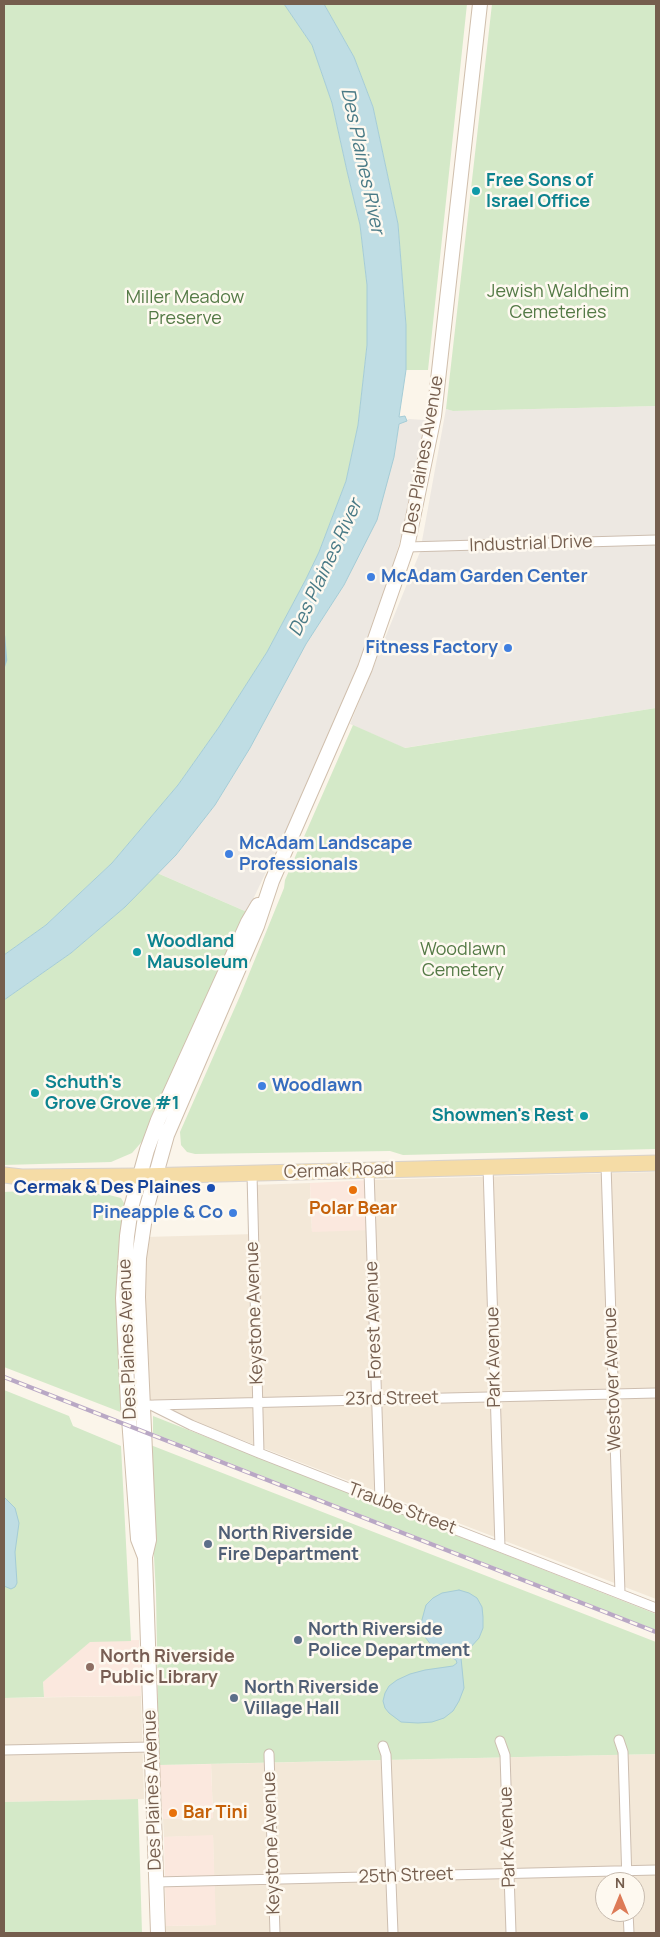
<!DOCTYPE html>
<html>
<head>
<meta charset="utf-8">
<style>
	body { margin:0 }
	#map { position:relative; width:660px; height:1937px; overflow:hidden; background:#fbf5ea; font-family:Manrope,sans-serif }
	canvas { display:block }
	.frame { position:absolute; inset:0; border:5px solid #755e4e; pointer-events:none }
	.north { position:absolute; left:595px; top:1872px; width:50px; height:50px; box-sizing:border-box; background:#fef9f0; border:1px solid #c7bbaf; border-radius:50%; rotate:0deg; font-size:14px; font-weight:700; line-height:20px; text-align:center; color:#755e4e }
	.north::after { content:''; display:block; margin:auto; width:18px; height:22px; background:#dd7b57; clip-path:polygon(50% 0,100% 100%,50% 72%,0 100%) }
</style>
</head>
<body>
<div id="map">
<canvas width="660" height="1937"></canvas>
<div class="frame"></div>
<div class="north">N</div>
</div>
<script>
const context = document.querySelector('canvas').getContext('2d');
context.lineJoin = 'round';
function paint(path, color) { context.fillStyle = color; context.fill(path, 'evenodd'); }
const poly = rows => new Path2D(rows.map(r => 'M' + r).join(''));
function trace(path, color, width, dash) { context.strokeStyle = color; context.lineWidth = width; context.lineCap = dash ? 'butt' : 'round'; context.setLineDash(dash || []); context.stroke(path); }
function label(font, color, halo, rows, align = 'center') {
  context.font = font + ' Manrope,sans-serif'; context.lineWidth = 5; context.setLineDash([]); context.textBaseline = 'middle'; context.strokeStyle = halo; context.fillStyle = color; for (const [text, x, y, turn = 0] of rows) {
    context.save(); context.translate(x, y); context.rotate((+turn || 0) * Math.PI / 180); context.textAlign = isNaN(turn) ? turn : align; if (halo) context.strokeText(text, 0, 0); context.fillText(text, 0, 0); context.restore();
  }
}
paint(poly([
	[656,1172,656,1599,146,1403,143,1278,145,1237,255,1234,253,1185,310,1183,312,1232,371,1180],
	[141,1696,144,1799,4,1802,4,1698],
	[656,1754,656,1933,166,1933,166,1926,215,1925,213,1836,164,1837,163,1819,213,1818,211,1764],
	[605,1882,635,1882,635,1912,605,1912]
]), '#f3e8d8');
paint(poly([
	[371,1180,372,1230,312,1232,310,1183],
	[139,1640,141,1696,44,1697,43,1682,90,1641],
	[211,1764,213,1818,163,1819,159,1765],
	[213,1835,216,1925,166,1926,164,1837]
]), '#fbe8de');
paint(poly([
	[656,406,656,708,404,748,350,724,420,552,446,409,453,411],
	[409,419,425,420,410,505,382,605,365,652,295,811,247,912,157,873,176,855,215,805,250,748,306,644,344,585,394,457,399,424]
]), '#ede8e2');
paint(poly([
	[4,4,284,4,312,45,332,103,347,171,360,225,367,285,367,345,358,425,346,481,319,552,306,579,267,652,219,727,178,785,112,863,46,925,4,955],
	[324,4,467,4,428,370,406,370,406,325,398,224,373,107,354,57],
	[492,4,656,4,656,406,453,411,446,409],
	[656,708,656,1149,403,1155,390,1151,195,1154,187,1152,181,1145,180,1132,240,996,284,888,285,880,353,725,405,748],
	[157,873,247,912,146,1137,132,1153,111,1162,4,1165,4,1000,71,953,125,907],
	[24,1191,105,1194,121,1198,124,1203,123,1413,4,1367,4,1192],
	[4,1390,69,1416,73,1426,121,1446,131,1641,90,1642,43,1682,44,1697,4,1698],
	[153,1416,656,1614,656,1630,153,1433],
	[148,1444,656,1642,656,1754,159,1765,156,1594],
	[138,1799,142,1933,4,1933,4,1802]
]), '#d4e9c8');
const water = poly([
	[284,4,324,4,354,57,373,107,398,224,406,325,406,370,399,417,405,416,407,421,399,424,394,457,377,520,344,585,306,644,250,748,215,805,176,855,125,907,71,953,4,1000,4,955,46,925,112,863,178,785,219,727,267,652,306,579,319,552,346,481,358,425,367,345,367,285,360,225,347,171,332,103,312,45,284,4],
	[4,1497,15,1508,19,1523,15,1552,17,1583,15,1587,11,1589,4,1586,4,1497],
	[459,1590,469,1593,477,1598,482,1607,483,1617,483,1628,479,1638,461,1658,464,1688,459,1701,453,1711,444,1718,432,1722,418,1723,401,1722,389,1713,385,1708,383,1701,385,1693,389,1686,397,1680,410,1674,425,1670,453,1666,457,1663,456,1660,432,1646,422,1633,420,1627,426,1605,433,1598,442,1593,459,1590]
]);
paint(water, '#bfdde4');
trace(water, '#a5ccd6', 1);
trace(poly([
	[4,636,6,660,4,666]
]), '#a5ccd6', 2.5);
const street = poly([
	[407,547,656,540],
	[606,1165,620,1593],
	[488,1167,500,1547],
	[369,1171,380,1500],
	[252,1174,259,1453],
	[151,1405,191,1425,259,1453,656,1608],
	[154,1405,656,1393],
	[619,1740,623,1752,627,1882],
	[500,1741,505,1755,511,1933],
	[383,1746,386,1755,393,1933],
	[4,1750,151,1747],
	[269,1754,275,1933],
	[156,1882,656,1870],
	[628,1912,629,1933]
]);
const secondary = poly([
	[145,1557,138,1539,128,1405,123,1298,127,1236,131,1208,147,1150,158,1120,248,922,258,905],
	[158,1933,145,1557,149,1540,138,1297,139,1258,146,1210,167,1135,257,926,272,881,365,668,407,547,434,416,480,4]
]);
const primary = poly([
	[4,1175,22,1177,140,1176,656,1163]
]);
trace(street, '#cdbeb0', 11);
trace(secondary, '#d0bfad', 16);
trace(primary, '#d8d2cd', 17);
trace(street, '#fff', 9);
trace(secondary, '#fff', 14);
trace(primary, '#f5dca6', 15);
const rail = poly([
	[4,1377,656,1632]
]);
trace(rail, '#b9a8c5', 4.5);
trace(rail, '#fef9f0', 2.5, [8]);
for (const [x, y, r, color] of [
	[476,191,5,"#0f9aa8"],
	[371,577,5,"#3f7fe0"],
	[508,648,5,"#3f7fe0"],
	[229,854,5,"#3f7fe0"],
	[137,952,5,"#0f9aa8"],
	[262,1086,5,"#3f7fe0"],
	[35,1093,5,"#0f9aa8"],
	[584,1116,5,"#0f9aa8"],
	[211,1188,5,"#1a4fb4"],
	[353,1190,5,"#e8710a"],
	[233,1213,5,"#3f7fe0"],
	[208,1544,5,"#5c6f8a"],
	[298,1640,5,"#5c6f8a"],
	[90,1667,5,"#8d6e63"],
	[234,1698,5,"#5c6f8a"],
	[173,1813,5,"#e8710a"]
]) { const dot = new Path2D(); dot.arc(x, y, r, 0, 2 * Math.PI); context.fillStyle = color; context.fill(dot); trace(dot, '#fef9f0', 2); }
label('bold 18px', '#0d838f', '#fef9f0', [
	["Free Sons of",486,181],
	["Israel Office",486,202],
	["Woodland",147,942],
	["Mausoleum",147,963],
	["Schuth's",45,1083],
	["Grove Grove #1",45,1104],
	["Showmen's Rest",574,1116,"right"]
], 'left');
label('18px', '#547a46', '#fef9f0', [
	["Jewish Waldheim",558,292],
	["Cemeteries",558,313],
	["Miller Meadow",185,298],
	["Preserve",185,319],
	["Woodlawn",463,950],
	["Cemetery",463,971]
]);
label('18px', '#755e4e', '#fef9f0', [
	["Des Plaines Avenue",424,455,-80],
	["Industrial Drive",531,544,-2],
	["Cermak Road",339,1171,-2],
	["Keystone Avenue",255,1313,-92],
	["Forest Avenue",374,1320,-92],
	["Des Plaines Avenue",128,1339,-92],
	["Park Avenue",494,1357,-91],
	["Westover Avenue",613,1379,-92],
	["23rd Street",392,1399,-1],
	["Traube Street",402,1509,21],
	["Des Plaines Avenue",153,1790,-92],
	["Park Avenue",508,1837,-92],
	["Keystone Avenue",272,1843,-92],
	["25th Street",406,1876,-2]
]);
label('bold 18px', '#366cbe', '#fef9f0', [
	["McAdam Garden Center",381,577],
	["Fitness Factory",498,648,"right"],
	["McAdam Landscape",239,844],
	["Professionals",239,865],
	["Woodlawn",272,1086],
	["Pineapple & Co",223,1213,"right"]
], 'left');
label('bold 18px', '#164399', '#fef9f0', [
	["Cermak & Des Plaines",201,1188]
], 'right');
label('bold 18px', '#c56008', '#fef9f0', [
	["Polar Bear",353,1209],
	["Bar Tini",183,1813,"left"]
]);
label('bold 18px', '#4e5e75', '#fef9f0', [
	["North Riverside",218,1534],
	["Fire Department",218,1555],
	["North Riverside",308,1630],
	["Police Department",308,1651],
	["North Riverside",244,1688],
	["Village Hall",244,1709]
], 'left');
label('bold 18px', '#785e54', '#fef9f0', [
	["North Riverside",100,1657],
	["Public Library",100,1678]
], 'left');
label('italic 19px', '#497a86', '#fef9f0', [
	["Des Plaines River",362,161,78],
	["Des Plaines River",326,568,-65]
]);
</script>
</body>
</html>
